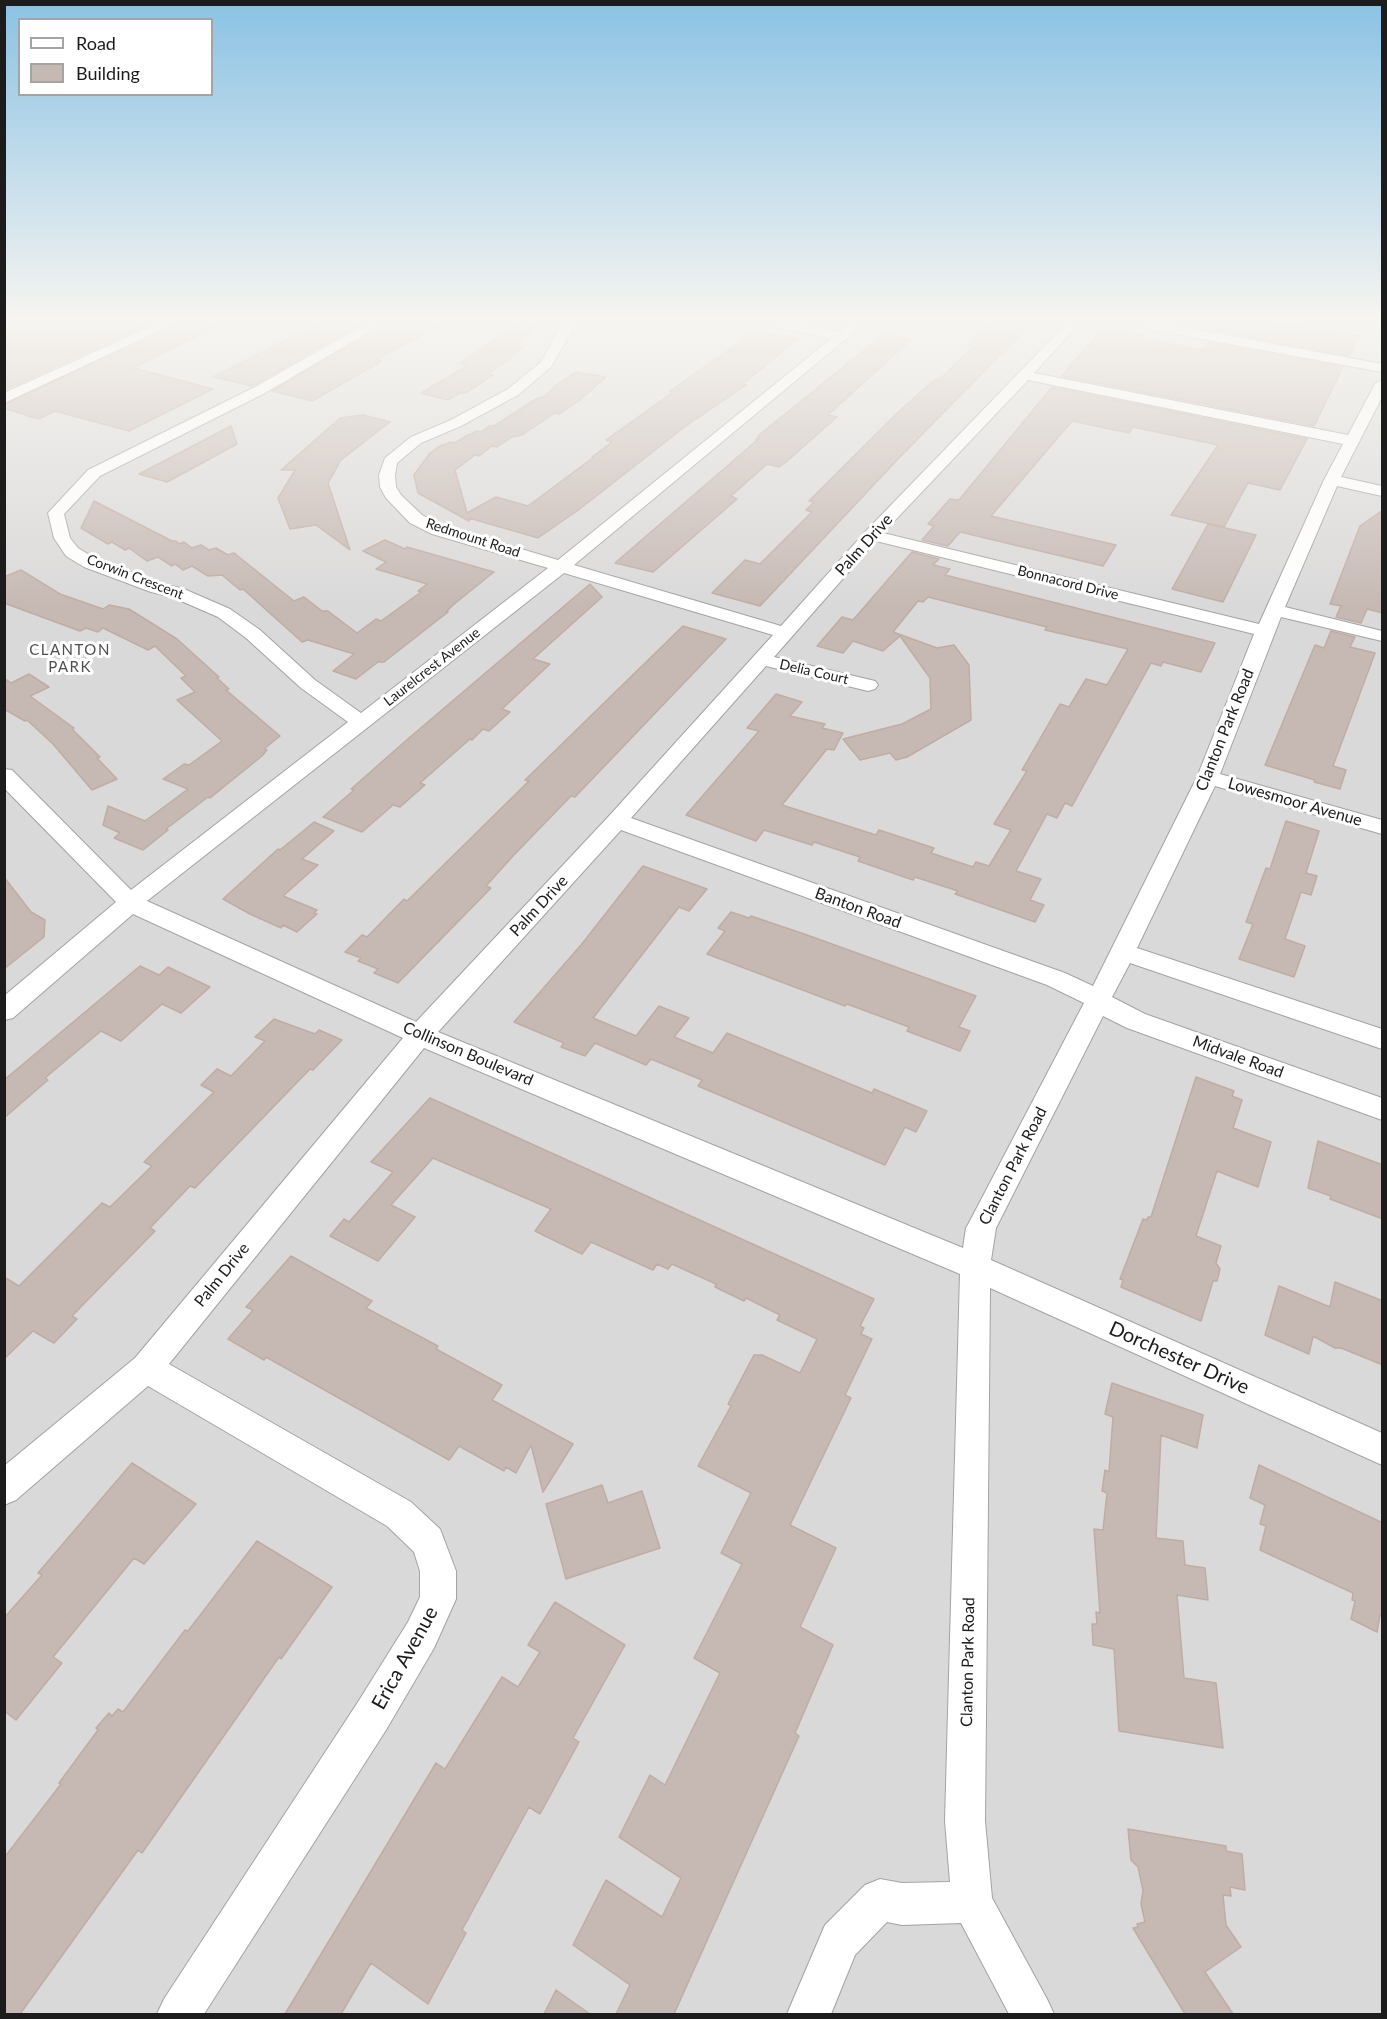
<!DOCTYPE html>
<html>
<head>
<meta charset="utf-8">
<style>
	body { margin:0 }
	#map { position:relative; width:1387px; height:2019px; overflow:hidden; background:#eee8e0; font-family:Lato,sans-serif }
	canvas { display:block }
	.frame { position:absolute; inset:0; border:6px solid #1c1c1c; pointer-events:none }
	.legend { position:absolute; left:18px; top:18px; width:195px; height:78px; box-sizing:border-box; background:#fff; border:2px solid #a4a4a4; margin:0; padding:8px 10px; list-style:none; font-size:18px; color:#1c1c1c }
	.legend li { display:flex; align-items:center; gap:12px; height:30px }
	.legend b { width:30px; border:2px solid #a4a4a4 }
</style>
</head>
<body>
<div id="map">
<canvas width="1387" height="2019"></canvas>
<div class="frame"></div>
<ul class="legend">
<li><b style="height:8px;background:#fff"></b>Road</li>
<li><b style="height:16px;background:#c6b9b4"></b>Building</li>
</ul>
</div>
<script>
const context = document.querySelector('canvas').getContext('2d');
context.lineJoin = 'round';
function paint(path, color) { context.fillStyle = color; context.fill(path, 'evenodd'); }
const poly = rows => new Path2D(rows.map(r => 'M' + r).join(''));
function trace(path, color, width, dash) { context.strokeStyle = color; context.lineWidth = width; context.lineCap = dash ? 'butt' : 'round'; context.setLineDash(dash || []); context.stroke(path); }
function label(font, color, halo, rows, align = 'center') {
  context.font = font + ' Lato,sans-serif'; context.lineWidth = 6; context.setLineDash([]); context.textBaseline = 'middle'; context.strokeStyle = halo; context.fillStyle = color; for (const [text, x, y, turn = 0] of rows) {
    context.save(); context.translate(x, y); context.rotate((+turn || 0) * Math.PI / 180); context.textAlign = isNaN(turn) ? turn : align; if (halo) context.strokeText(text, 0, 0); context.fillText(text, 0, 0); context.restore();
  }
}
paint(poly([
	[5,323,1382,323,1382,2014,5,2014]
]), '#dad9d9');
const building = poly([
	[4,323,153,323,4,390,4,323],
	[178,323,224,323,134,368,213,389,129,431,55,411,38,419,4,408,4,405,178,323],
	[320,323,363,323,252,386,213,377,320,323],
	[386,323,444,323,376,360,382,361,312,401,272,391,386,323],
	[519,323,539,323,516,346,521,347,518,352,489,374,493,375,466,393,460,393,448,400,421,393,467,366,460,363,519,323],
	[990,323,1032,323,898,459,760,606,712,593,745,560,760,564,812,512,806,510,814,502,809,501,895,415,935,379,939,380,973,347,967,345,990,323],
	[1222,323,1274,323,1360,336,1349,356,1217,331,1222,323],
	[1103,328,1141,335,1138,338,1204,350,1209,342,1343,367,1314,426,1062,376,1103,328],
	[754,332,798,339,743,384,746,385,686,426,577,511,538,538,469,518,469,521,418,493,414,475,430,453,440,446,451,442,455,443,466,436,477,431,481,432,489,426,494,426,536,399,545,396,555,386,576,372,606,377,580,400,559,414,555,413,522,435,512,437,497,447,492,446,479,456,475,455,455,470,467,513,496,497,528,506,594,457,592,457,612,442,606,440,673,392,670,391,754,332],
	[884,334,911,340,828,415,837,417,786,462,779,467,767,464,731,496,737,499,653,572,615,563,755,442,759,435,884,334],
	[1052,387,1307,439,1280,490,1248,483,1224,527,1171,515,1218,445,1133,427,1129,433,1072,421,991,516,1116,545,1103,566,960,532,948,546,922,540,934,526,928,524,950,499,959,500,1052,387],
	[363,415,390,422,341,460,328,483,350,550,316,525,290,529,278,498,295,470,281,470,340,418,363,415],
	[231,426,237,444,193,468,167,482,139,474,231,426],
	[94,501,172,541,176,541,179,544,184,542,192,548,201,545,209,550,216,548,228,555,234,553,294,601,304,597,322,611,328,611,357,633,376,619,381,621,421,592,418,591,427,584,376,569,386,562,363,551,385,540,405,549,407,547,494,572,453,605,446,612,448,612,384,662,378,662,356,679,333,671,354,654,308,640,302,642,243,589,240,590,222,575,208,576,192,566,183,570,175,564,172,566,158,557,147,561,129,548,125,550,112,542,108,544,81,528,94,501],
	[1383,510,1383,613,1367,609,1361,623,1336,617,1341,606,1330,604,1360,526,1383,510],
	[1208,524,1256,535,1223,602,1172,589,1208,524],
	[912,552,939,559,933,565,950,569,945,575,1215,643,1201,672,1163,662,1161,666,1151,663,1072,806,1065,803,1057,818,1047,814,1016,871,1041,879,1030,900,1044,905,1035,922,955,894,958,891,915,877,913,880,858,861,860,857,814,842,812,845,764,830,756,841,686,815,759,731,747,728,776,694,802,702,790,716,825,724,822,728,843,733,834,750,827,749,782,805,876,835,879,830,934,848,931,853,973,867,976,862,989,866,1011,830,994,824,1027,771,1022,770,1060,704,1069,707,1086,679,1107,685,1128,649,1045,630,1047,627,928,597,923,602,918,601,893,632,937,648,954,645,969,665,971,720,907,757,896,760,890,753,860,760,843,739,902,724,931,709,930,678,900,636,883,651,853,641,843,653,817,646,842,617,853,620,912,552],
	[21,570,60,594,103,609,109,605,129,609,177,639,219,677,217,678,229,689,226,690,280,736,264,749,267,750,262,756,210,798,208,797,166,829,168,830,143,850,114,838,120,833,103,825,108,806,145,821,188,789,163,779,184,764,189,765,222,741,177,700,195,692,181,678,186,676,155,646,148,650,103,628,98,632,86,628,80,631,4,603,4,577,21,570],
	[590,584,602,597,533,659,550,664,502,709,510,712,489,731,483,729,472,740,470,739,420,783,425,785,400,807,393,805,362,832,323,817,354,790,351,789,409,738,590,584],
	[683,626,726,639,575,797,571,796,513,856,486,886,491,888,398,983,374,973,378,969,358,961,361,958,345,952,362,935,367,937,404,899,407,901,529,781,525,780,683,626],
	[1331,631,1355,637,1350,647,1375,653,1333,766,1346,770,1340,789,1314,782,1315,780,1265,765,1315,645,1324,648,1331,631],
	[29,674,49,687,30,696,74,728,72,729,100,757,97,758,117,779,92,790,53,744,27,720,25,721,4,709,4,678,11,683,29,674],
	[1286,821,1319,831,1306,873,1317,876,1311,895,1301,892,1285,939,1305,946,1294,977,1239,959,1253,924,1246,922,1266,868,1270,869,1286,821],
	[314,822,334,831,302,859,318,865,283,896,317,910,314,913,317,914,297,932,283,925,281,928,250,914,223,899,278,849,280,850,314,822],
	[643,866,707,889,689,911,679,907,593,1018,636,1036,659,1006,689,1018,674,1037,713,1053,727,1033,872,1093,874,1089,927,1111,916,1132,905,1127,885,1165,698,1086,702,1080,651,1059,646,1065,595,1043,585,1056,561,1047,564,1043,514,1022,581,945,643,866],
	[4,877,31,912,45,920,44,937,4,969,4,877],
	[731,912,749,918,751,916,807,935,976,996,959,1027,970,1031,960,1051,907,1031,909,1027,847,1004,845,1006,707,954,725,931,718,928,731,912],
	[140,966,159,975,168,967,210,987,181,1013,162,1004,121,1041,101,1031,45,1078,48,1080,4,1118,4,1080,140,966],
	[274,1019,315,1034,319,1030,342,1040,313,1070,310,1069,195,1188,190,1186,150,1228,155,1231,72,1316,77,1319,54,1343,33,1331,4,1359,4,1277,19,1286,102,1203,110,1207,152,1166,144,1162,214,1092,201,1085,217,1069,231,1076,265,1041,255,1037,274,1019],
	[1196,1077,1234,1091,1232,1096,1242,1100,1233,1128,1271,1142,1258,1187,1217,1171,1196,1236,1221,1246,1216,1263,1220,1269,1217,1281,1213,1281,1201,1321,1121,1287,1123,1280,1120,1279,1143,1219,1147,1220,1148,1217,1151,1217,1196,1077],
	[430,1098,874,1299,860,1326,864,1328,861,1334,872,1339,845,1395,851,1398,790,1525,836,1548,800,1627,833,1645,795,1733,799,1736,674,2014,616,2014,630,1985,573,1945,606,1880,662,1917,681,1878,619,1837,650,1775,665,1785,720,1673,694,1658,742,1564,721,1553,751,1493,698,1466,731,1406,728,1404,754,1355,762,1355,800,1373,817,1339,777,1320,780,1315,746,1298,744,1301,715,1287,716,1284,672,1264,668,1269,657,1264,653,1270,591,1242,582,1254,535,1231,551,1209,433,1158,391,1205,415,1217,378,1261,330,1236,344,1219,349,1222,393,1172,371,1162,430,1098],
	[1318,1141,1383,1165,1383,1219,1330,1199,1331,1196,1308,1188,1318,1141],
	[291,1256,372,1301,366,1308,438,1346,436,1349,502,1385,492,1400,573,1444,543,1492,531,1445,516,1473,506,1467,504,1471,459,1446,449,1460,266,1357,264,1360,228,1339,253,1310,246,1307,291,1256],
	[1335,1282,1383,1301,1383,1365,1341,1348,1335,1348,1313,1336,1309,1354,1265,1335,1279,1286,1330,1307,1335,1282],
	[1112,1383,1203,1415,1197,1448,1161,1435,1156,1538,1183,1541,1185,1565,1205,1568,1208,1600,1177,1595,1184,1678,1216,1683,1223,1748,1119,1731,1114,1649,1093,1645,1092,1624,1097,1624,1096,1612,1100,1613,1094,1529,1103,1530,1107,1493,1102,1491,1105,1470,1109,1472,1113,1417,1105,1414,1112,1383],
	[132,1463,196,1504,144,1564,134,1558,53,1657,62,1663,16,1720,4,1711,4,1618,42,1575,38,1573,132,1463],
	[1259,1465,1383,1523,1383,1617,1380,1615,1377,1632,1351,1619,1355,1601,1352,1600,1353,1593,1260,1550,1266,1526,1260,1524,1265,1505,1250,1498,1259,1465],
	[602,1485,608,1503,642,1491,660,1548,566,1579,546,1504,602,1485],
	[257,1541,332,1587,281,1659,279,1657,142,1853,138,1850,20,2014,4,2014,4,1858,61,1784,59,1783,98,1730,96,1728,109,1713,112,1716,118,1709,123,1712,185,1630,188,1631,257,1541],
	[555,1602,625,1645,573,1738,579,1742,540,1814,529,1807,462,1930,466,1933,428,2004,371,1963,341,2014,285,2014,436,1763,445,1769,502,1677,518,1687,540,1652,528,1645,555,1602],
	[1128,1829,1226,1846,1226,1851,1242,1854,1245,1890,1230,1887,1231,1896,1223,1895,1226,1925,1241,1947,1205,1972,1233,2014,1185,2014,1133,1928,1138,1927,1137,1924,1145,1922,1141,1904,1143,1890,1138,1867,1131,1860,1128,1829],
	[556,1990,590,2014,544,2014,556,1990]
]);
paint(building, '#c6b9b4');
trace(building, '#c0aca2', 1.5);
const street = poly([
	[159,323,176,323,4,403,4,393,159,323],
	[368,323,384,323,265,393,100,476,64,514,70,538,78,548,96,559,163,584,184,589,230,609,260,630,315,680,361,713,548,568,432,534,410,523,386,498,380,487,379,475,385,458,411,437,451,420,508,389,541,362,563,323,576,323,551,367,518,395,461,426,421,443,397,463,395,475,396,487,401,495,422,515,444,526,558,560,832,338,774,327,768,323,795,323,840,332,851,323,865,323,574,565,781,626,866,531,1067,323,1080,323,1034,373,1348,435,1375,384,1382,380,1382,397,1341,477,1382,486,1382,496,1337,486,1285,607,1382,631,1382,641,1281,617,1220,774,1382,820,1382,834,1215,786,1137,948,1382,1029,1382,1049,1130,963,1112,997,1145,1014,1382,1098,1382,1120,1127,1028,1103,1016,996,1228,991,1260,1382,1433,1382,1465,990,1288,985,1821,992,1898,1047,1999,1054,2014,1009,2014,961,1923,902,1925,887,1922,855,1955,831,2014,787,2014,825,1925,865,1885,880,1879,902,1883,950,1882,945,1821,960,1274,424,1048,169,1364,411,1502,440,1529,456,1571,456,1599,434,1648,386,1730,204,2014,157,2014,164,1999,358,1702,408,1622,420,1597,420,1571,414,1552,387,1526,148,1386,16,1500,4,1505,4,1466,135,1358,403,1038,133,914,13,1018,4,1020,4,996,116,902,4,788,4,769,12,770,131,890,348,722,301,688,246,638,218,617,172,597,151,592,84,567,66,556,54,538,48,513,88,470,255,387,368,323],
	[1028,380,1343,444,1324,480,1259,624,883,533,1028,380],
	[876,541,1254,634,1197,777,1093,986,1065,973,631,818,766,666,868,691,875,689,878,685,875,681,774,657,876,541],
	[564,573,773,635,609,816,416,1022,147,901,564,573],
	[621,830,1047,985,1084,1003,971,1219,966,1228,963,1248,438,1032,621,830],
	[1132,323,1160,323,1382,364,1382,372,1138,327,1132,323]
]);
trace(street, '#a3a3a3', 2);
paint(street, '#fff');
const sky = context.createLinearGradient(0, 0, 0, 606);
sky.addColorStop(0, '#8ac2e4');
sky.addColorStop(0.53, '#f7f5f1');
sky.addColorStop(1, '#f7f5f100');
context.fillStyle = sky;
context.fillRect(0, 0, 1387, 606);
label('14px', '#1c1c1c', '#fff', [
	["Redmount Road",473,538,18],
	["Corwin Crescent",135,577,21],
	["Bonnacord Drive",1068,583,14],
	["Laurelcrest Avenue",432,667,-38],
	["Delia Court",814,672,13]
]);
context.letterSpacing = '1.5px';
label('15px', '#4f4f4f', '#fff', [
	["CLANTON",70,650],
	["PARK",70,667]
]);
context.letterSpacing = '0px';
label('16px', '#1c1c1c', '#fff', [
	["Palm Drive",864,545,-48],
	["Clanton Park Road",1225,730,-68],
	["Lowesmoor Avenue",1295,802,16],
	["Palm Drive",539,906,-47],
	["Banton Road",858,908,20],
	["Collinson Boulevard",468,1054,23],
	["Midvale Road",1238,1057,20],
	["Clanton Park Road",1013,1166,-63],
	["Palm Drive",222,1275,-51],
	["Clanton Park Road",968,1662,-89]
]);
label('20px', '#1c1c1c', '#fff', [
	["Dorchester Drive",1179,1358,24],
	["Erica Avenue",405,1658,-61]
]);
</script>
</body>
</html>
